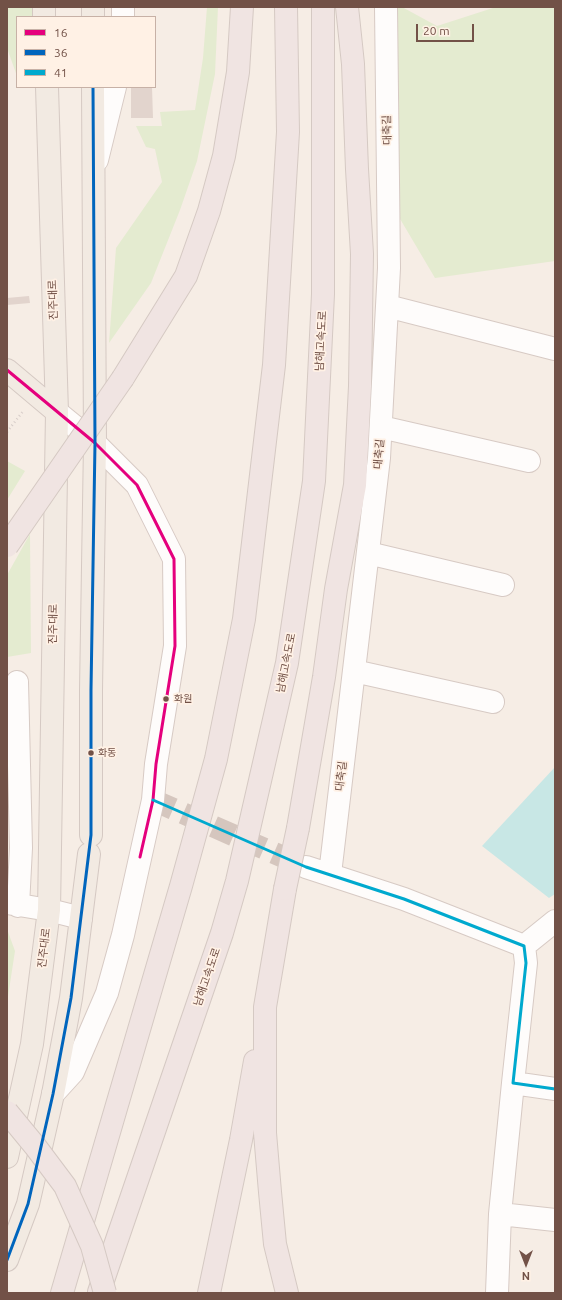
<!DOCTYPE html>
<html>
<head>
<meta charset="utf-8">
<style>
	body { margin:0 }
	#map { position:relative; width:562px; height:1300px; overflow:hidden; background:#f6ede5; font-family:Ubuntu,sans-serif }
	canvas { display:block }
	.frame { position:absolute; inset:0; border:8px solid #725147; pointer-events:none }
	.legend { position:absolute; left:16px; top:16px; width:140px; height:72px; box-sizing:border-box; background:#fff1e5; border:1px solid #c7b1a6; margin:0; padding:5px 7px; list-style:none; font-size:12px; color:#725147 }
	.legend li { display:flex; align-items:center; gap:8px; height:20px }
	.legend b { width:20px; border:1px solid #c7b1a6 }
	.north { position:absolute; left:506px; top:1244px; width:40px; height:40px; -webkit-text-stroke:3px #fff1e5; paint-order:stroke; rotate:180deg; font-size:11px; font-weight:700; line-height:16px; text-align:center; color:#725147 }
	.north::after { content:''; display:block; margin:auto; width:14px; height:18px; background:#725147; clip-path:polygon(50% 0,100% 100%,50% 72%,0 100%) }
	.scale { position:absolute; left:416px; top:24px; width:58px; height:18px; box-sizing:border-box; border:2px solid #725147; border-top:0; padding-left:5px; font-size:12px; line-height:14px; white-space:nowrap; color:#725147; -webkit-text-stroke:3px #fff1e5; paint-order:stroke }
</style>
</head>
<body>
<div id="map">
<canvas width="562" height="1300"></canvas>
<div class="frame"></div>
<ul class="legend">
<li><b style="height:5px;background:#e5007d"></b>16</li>
<li><b style="height:5px;background:#0065bd"></b>36</li>
<li><b style="height:5px;background:#00a9ce"></b>41</li>
</ul>
<div class="north">N</div>
<div class="scale">20 m</div>
</div>
<script>
const context = document.querySelector('canvas').getContext('2d');
context.lineJoin = 'round';
function paint(path, color) { context.fillStyle = color; context.fill(path, 'evenodd'); }
const poly = rows => new Path2D(rows.map(r => 'M' + r).join(''));
function trace(path, color, width, dash) { context.strokeStyle = color; context.lineWidth = width; context.lineCap = dash ? 'butt' : 'round'; context.setLineDash(dash || []); context.stroke(path); }
function label(font, color, halo, rows, align = 'center') {
  context.font = font + ' Ubuntu,"Noto Sans KR",sans-serif'; context.lineWidth = 3.5; context.setLineDash([]); context.textBaseline = 'middle'; context.strokeStyle = halo; context.fillStyle = color; for (const [text, x, y, turn = 0] of rows) {
    context.save(); context.translate(x, y); context.rotate((+turn || 0) * Math.PI / 180); context.textAlign = isNaN(turn) ? turn : align; if (halo) context.strokeText(text, 0, 0); context.fillText(text, 0, 0); context.restore();
  }
}
paint(poly([
	[7,7,34,7,33,17,17,17,17,76,7,48],
	[207,7,218,7,215,74,197,161,180,210,151,283,109,343,116,248,162,182,155,149,146,147,136,126,162,126,160,112,195,110,203,58],
	[394,7,402,7,437,26,496,7,555,7,555,261,435,278,393,207],
	[7,461,25,471,7,500],
	[30,534,31,653,7,657,7,575],
	[7,929,15,951,7,1003]
]), '#e4ebd0');
paint(poly([
	[555,767,555,894,549,898,482,846]
]), '#c8e7e5');
paint(poly([
	[131,87,152,87,153,118,131,118],
	[29,296,30,303,7,305,7,298]
]), '#e2d4cd');
trace(poly([
	[153,800,306,867]
]), '#d5c6be', 22, [22, 11]);
const minor = poly([
	[123,17,123,7],
	[97,160,115,87],
	[387,306,555,349],
	[381,427,529,461],
	[368,553,503,585],
	[354,671,493,702],
	[17,682,21,848,18,906],
	[306,867,404,899,524,946],
	[330,874,379,458,389,268,386,7],
	[7,903,49,910,81,918],
	[524,946,526,963,513,1083,555,1089],
	[524,946,555,921],
	[53,1094,73,1072,107,993,123,935,153,800,156,764,175,646,174,559,137,485,95,443,57,412],
	[500,1214,555,1220],
	[497,1293,500,1214,513,1083]
]);
const major = poly([
	[44,7,44,17],
	[93,7,93,17],
	[7,370,57,412],
	[91,835,91,690,95,443,93,87],
	[7,1157,32,1044,49,910,57,412,47,87],
	[7,1260,28,1204,53,1094,71,998,89,854]
]);
const highway = poly([
	[123,378,186,276,209,211,224,156,238,72,242,7],
	[298,828,324,677,336,589,355,485,360,386,362,254,357,169,353,64,347,7],
	[285,889,265,1007,265,1133,270,1192,275,1244,287,1293],
	[99,1292,222,933,237,881,287,663,314,481,323,294,323,7],
	[62,1293,181,886,216,759,244,619,274,365,288,132,286,7],
	[209,1293,241,1140,255,1061]
]);
trace(minor, '#d7cac4', 24);
trace(major, '#d5c9c3', 24);
trace(highway, '#d5c9c3', 24);
trace(poly([
	[7,432,24,410]
]), '#d6ccc8', 2.5, [1, 3]);
trace(minor, '#fefcfb', 22);
trace(major, '#f2eae2', 22);
trace(highway, '#f0e4e2', 22);
const highwayBridge = poly([
	[7,546,123,378],
	[285,889,298,828],
	[7,1112,35,1146,65,1186,92,1246,105,1293]
]);
trace(highwayBridge, '#d5c9c3', 24, []);
trace(highwayBridge, '#f0e4e2', 22);
trace(poly([
	[7,370,95,443,137,485,174,559,175,646,156,764,153,800,140,857]
]), '#e5007d', 3);
trace(poly([
	[7,1260,28,1204,53,1094,71,998,91,835,91,690,95,443,93,87]
]), '#0065bd', 3);
trace(poly([
	[153,800,306,867,404,899,524,946,526,963,513,1083,555,1089]
]), '#00a9ce', 3);
for (const [x, y, r, color] of [
	[166,699,3.5,"#725147"],
	[91,753,3.5,"#725147"]
]) { const dot = new Path2D(); dot.arc(x, y, r, 0, 2 * Math.PI); context.fillStyle = color; context.fill(dot); trace(dot, '#fff1e5', 1.5); }
label('10px', '#725147', '#fff1e5', [
	["화원",174,699],
	["화동",98,753]
], 'left');
label('11px', '#725147', '#fff1e5', [
	["대축길",387,130,-91],
	["진주대로",53,300,-92],
	["남해고속도로",321,341,-87],
	["대축길",379,454,-85],
	["진주대로",53,624,-89],
	["남해고속도로",286,663,-79],
	["대축길",341,776,-83],
	["진주대로",44,948,-83],
	["남해고속도로",207,977,-71]
]);
</script>
</body>
</html>
